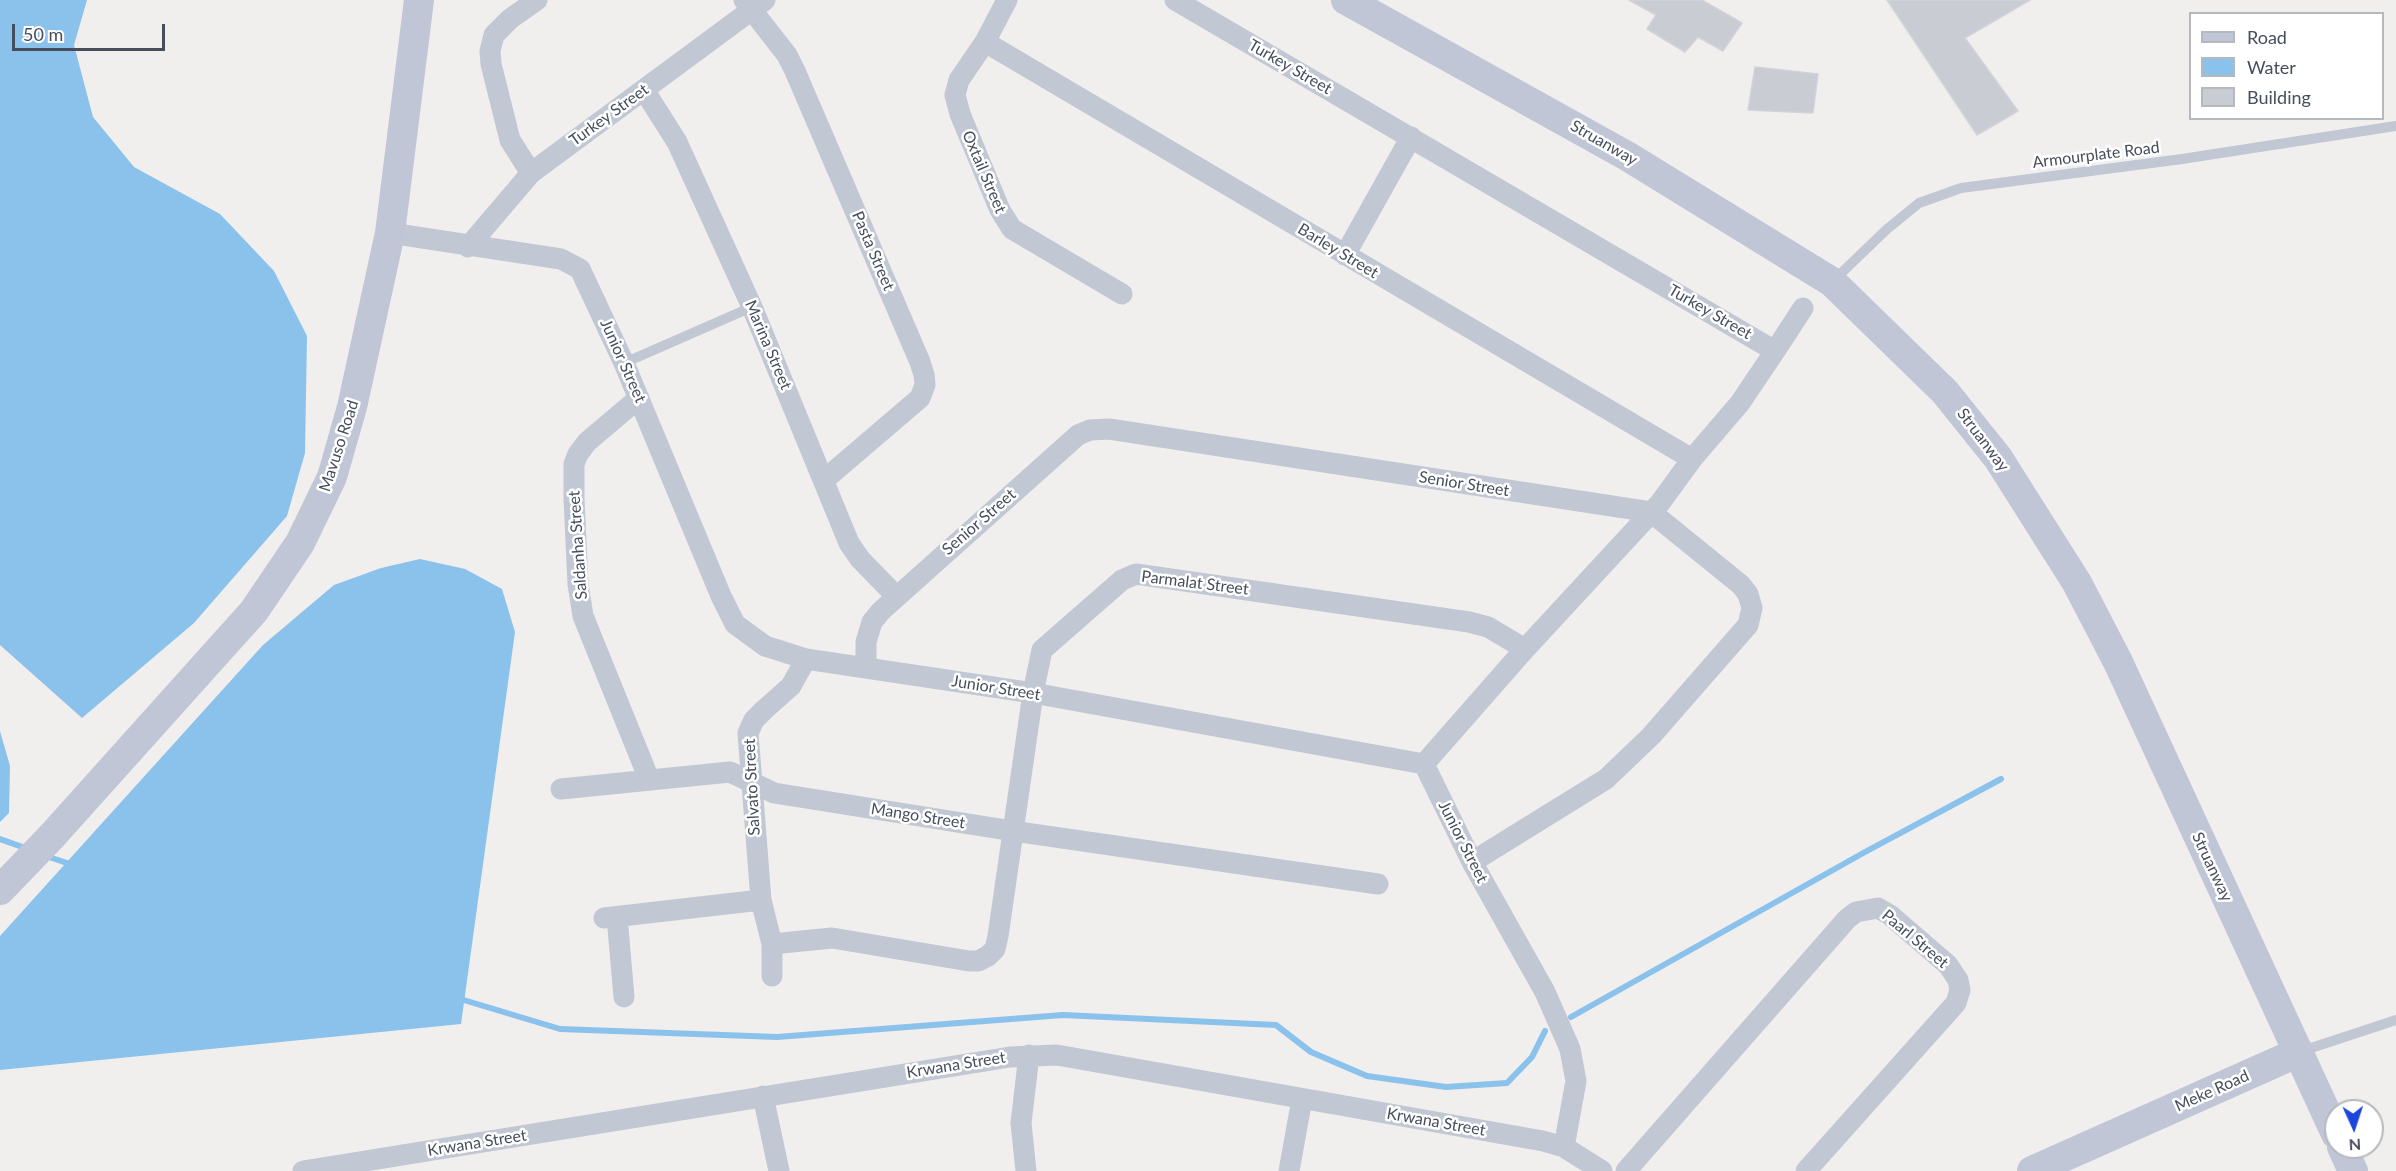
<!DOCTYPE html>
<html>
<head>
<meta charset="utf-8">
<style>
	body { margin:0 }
	#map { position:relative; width:2396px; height:1171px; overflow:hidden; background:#f1eeee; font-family:Lato,sans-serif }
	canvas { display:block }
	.legend { position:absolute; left:2189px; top:12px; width:195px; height:108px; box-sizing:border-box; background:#fff; border:2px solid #b5b8bd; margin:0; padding:8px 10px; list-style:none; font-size:18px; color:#464d5b }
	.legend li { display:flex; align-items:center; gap:12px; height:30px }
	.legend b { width:30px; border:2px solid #b5b8bd }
	.north { position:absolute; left:2324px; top:1099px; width:60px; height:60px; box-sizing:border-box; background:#fff; border:2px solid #b5b8bd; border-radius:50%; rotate:177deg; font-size:16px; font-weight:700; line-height:24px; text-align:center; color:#464d5b }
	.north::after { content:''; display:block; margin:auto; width:21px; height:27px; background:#1b46de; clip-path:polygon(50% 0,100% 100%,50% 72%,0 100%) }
	.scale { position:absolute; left:12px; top:24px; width:153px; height:27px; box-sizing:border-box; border:3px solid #464d5b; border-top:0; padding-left:8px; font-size:18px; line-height:21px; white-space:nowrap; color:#464d5b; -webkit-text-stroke:4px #fff; paint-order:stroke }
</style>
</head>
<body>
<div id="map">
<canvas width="2396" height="1171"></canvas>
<ul class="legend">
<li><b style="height:8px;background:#c1c6d7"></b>Road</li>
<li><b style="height:16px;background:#8ac2eb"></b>Water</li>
<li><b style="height:16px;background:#caccd4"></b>Building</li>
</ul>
<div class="north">N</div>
<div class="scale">50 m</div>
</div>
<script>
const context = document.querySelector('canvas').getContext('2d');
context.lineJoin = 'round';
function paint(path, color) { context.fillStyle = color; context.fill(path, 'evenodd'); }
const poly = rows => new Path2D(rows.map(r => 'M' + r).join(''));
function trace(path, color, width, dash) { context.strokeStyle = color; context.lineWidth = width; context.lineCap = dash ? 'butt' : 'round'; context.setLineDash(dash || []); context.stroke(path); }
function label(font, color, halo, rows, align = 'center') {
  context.font = font + ' Lato,sans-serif'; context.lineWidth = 5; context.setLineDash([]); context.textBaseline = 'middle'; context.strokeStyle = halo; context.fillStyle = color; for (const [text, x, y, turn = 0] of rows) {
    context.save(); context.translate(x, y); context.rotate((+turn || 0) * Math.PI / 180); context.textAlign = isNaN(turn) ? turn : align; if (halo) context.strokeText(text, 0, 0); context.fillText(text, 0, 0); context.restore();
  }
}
paint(poly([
	[0,0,87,0,74,45,93,117,134,167,220,214,274,271,307,336,305,453,287,516,194,623,82,718,0,645],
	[420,559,465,569,502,589,515,632,461,1024,0,1070,0,936,263,645,334,585,381,568],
	[0,731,10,766,9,813,0,822]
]), '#8ac2eb');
trace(poly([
	[0,839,28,849],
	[46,856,73,865],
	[457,998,560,1029,777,1037,1063,1015,1276,1025,1311,1052,1367,1076,1446,1087,1507,1083,1532,1057,1545,1031],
	[1571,1017,1865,852,2001,779]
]), '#8ac2eb', 6);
const building = poly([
	[1629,0,1702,0,1742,23,1723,51,1698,37,1685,52,1647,29,1656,15,1629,0],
	[1887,0,2030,0,1965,38,2018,111,1977,135,1887,0],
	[1755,67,1818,74,1813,113,1748,110,1755,67]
]);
paint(building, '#caccd4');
trace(building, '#d2d2da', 1.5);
trace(poly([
	[1833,281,1886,230,1919,203,1961,188,2182,159,2396,126],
	[624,363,752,307],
	[2299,1052,2396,1020]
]), '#c1c7d3', 10);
trace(poly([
	[744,0,787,55,795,71,920,362,924,375,925,385,920,398,824,480],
	[1007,0,985,42,959,80,955,95,960,114,1000,210,1012,229,1122,294],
	[1175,0,1775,351,1740,403,1692,459,1660,503,1525,649,1424,764],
	[985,42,1692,459],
	[644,90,677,142,752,307,849,543,860,559,896,596],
	[531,173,510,140,491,64,490,51,494,35,510,19,537,0],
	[390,233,561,259,580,269,624,363,721,596,735,624,765,646,806,659,1033,693,1424,764,1472,862,1545,992,1570,1049,1576,1081,1564,1147],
	[468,247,531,173,765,0],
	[1345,255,1411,137],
	[1775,351,1803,308],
	[639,398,587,442,578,454,574,464,574,499,578,584,583,616,649,779],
	[866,668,866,642,872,622,881,611,1078,435,1090,430,1109,429,1651,512,1741,585,1748,594,1752,608,1748,625,1651,736,1606,779,1472,862],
	[561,789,730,772,774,793,1013,831,1378,884],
	[617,917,624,997],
	[604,918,761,900],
	[772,944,832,938,969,961,978,961,988,956,995,949,998,936,1033,693,1042,650,1122,580,1136,574,1469,622,1488,627,1525,649],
	[772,976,772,944,761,900,748,733,754,720,764,710,791,686,806,659],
	[763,1096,779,1171],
	[303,1171,1010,1057,1057,1055,1543,1141,1564,1147,1602,1171],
	[1026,1171,1021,1123,1029,1055],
	[1289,1171,1302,1099],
	[1626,1171,1847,919,1856,912,1878,908,1890,915,1948,965,1958,980,1960,990,1956,1003,1806,1171]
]), '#c1c7d3', 21);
trace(poly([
	[1346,0,1627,156,1832,282,1945,392,1998,458,2077,583,2118,662,2336,1134],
	[0,890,52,836,254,611,300,543,332,477,352,407,390,233,419,0],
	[2342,1147,2353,1171],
	[2032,1171,2299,1052]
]), '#c1c6d7', 30);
label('16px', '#464d5b', '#fff', [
	["Turkey Street",1290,67,30],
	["Turkey Street",609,115,-36],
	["Struanway",1604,143,30],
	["Armourplate Road",2096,155,-7],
	["Oxtail Street",984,172,67],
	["Pasta Street",873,251,67],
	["Barley Street",1338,251,31],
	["Turkey Street",1710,312,30],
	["Marina Street",768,345,67],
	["Junior Street",623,361,66],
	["Struanway",1983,440,53],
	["Mavuso Road",339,446,-72],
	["Senior Street",1464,484,9],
	["Senior Street",979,522,-41],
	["Saldanha Street",578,545,-94],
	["Parmalat Street",1195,583,7],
	["Junior Street",996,688,9],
	["Salvato Street",752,787,-93],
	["Mango Street",918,816,9],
	["Junior Street",1463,842,63],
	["Struanway",2212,867,65],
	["Paarl Street",1915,939,40],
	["Krwana Street",956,1065,-9],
	["Meke Road",2212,1091,-24],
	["Krwana Street",1436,1122,10],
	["Krwana Street",477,1143,-9]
]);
</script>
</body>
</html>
